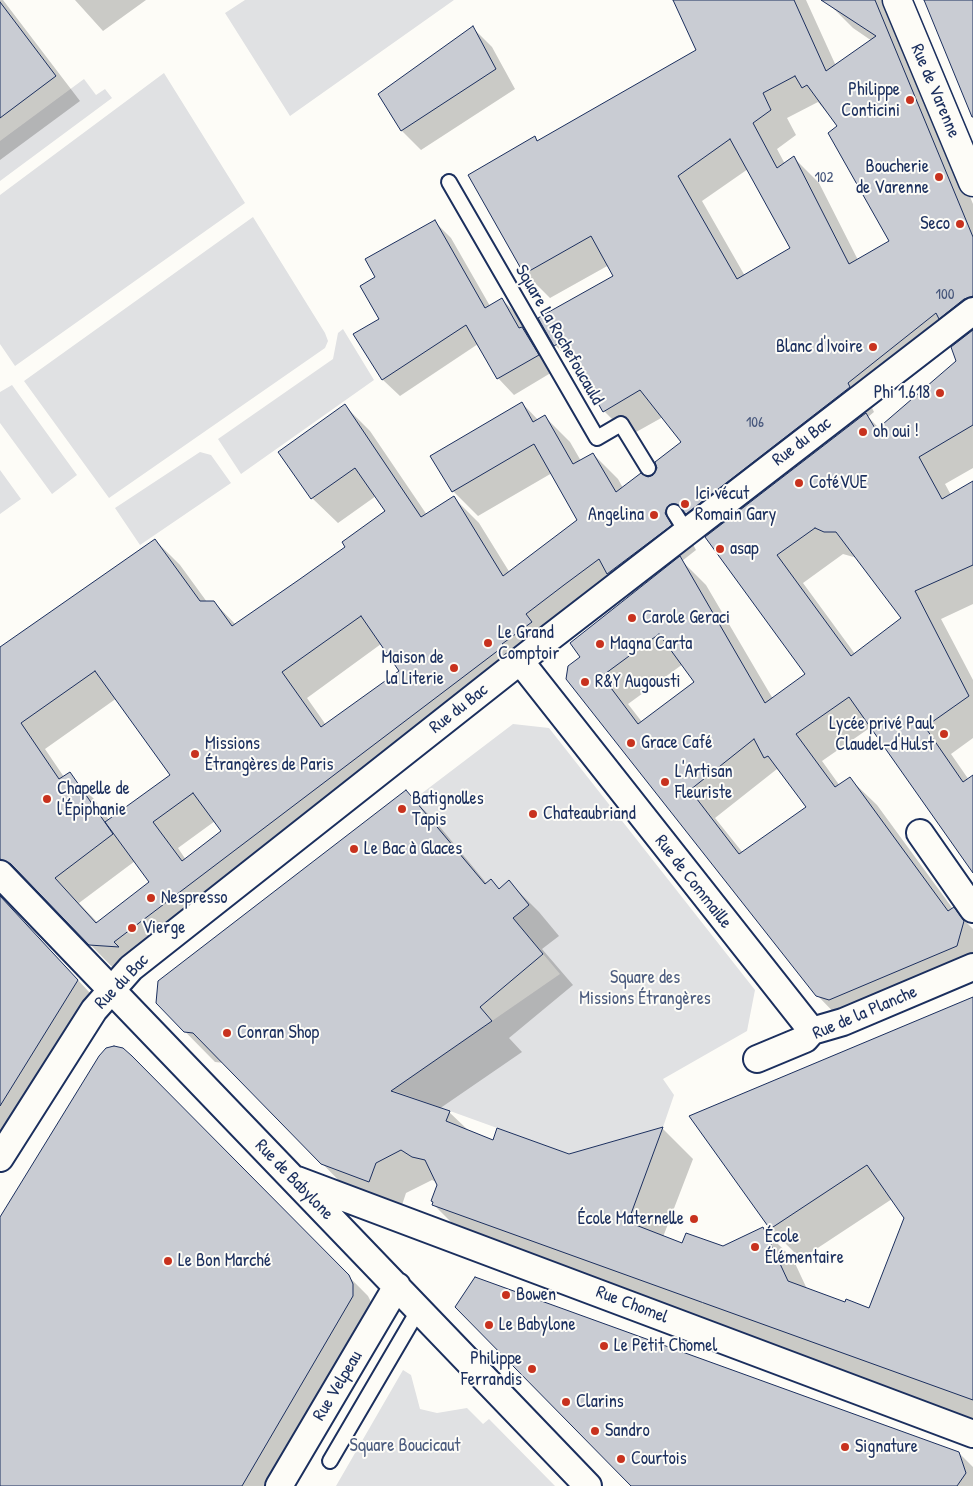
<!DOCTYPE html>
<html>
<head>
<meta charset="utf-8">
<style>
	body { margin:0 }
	canvas { display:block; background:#fdfcf7 }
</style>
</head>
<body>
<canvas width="973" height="1486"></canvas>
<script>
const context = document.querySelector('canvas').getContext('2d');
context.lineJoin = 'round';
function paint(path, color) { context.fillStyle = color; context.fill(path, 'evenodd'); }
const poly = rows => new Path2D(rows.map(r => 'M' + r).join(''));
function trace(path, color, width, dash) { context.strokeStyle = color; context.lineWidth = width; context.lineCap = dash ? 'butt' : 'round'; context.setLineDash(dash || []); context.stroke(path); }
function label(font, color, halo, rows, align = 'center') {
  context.font = font + ' "Patrick Hand",sans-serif'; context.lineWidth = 4; context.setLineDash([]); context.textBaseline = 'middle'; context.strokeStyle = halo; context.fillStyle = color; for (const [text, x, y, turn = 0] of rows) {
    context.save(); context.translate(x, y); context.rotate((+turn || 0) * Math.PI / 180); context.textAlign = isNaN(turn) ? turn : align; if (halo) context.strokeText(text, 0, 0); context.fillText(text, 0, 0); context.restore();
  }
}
paint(poly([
	[245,0,454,0,290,116,225,13],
	[164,73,245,203,15,366,0,344,0,195],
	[84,79,96,95,105,89,112,98,0,181,0,141],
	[253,217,325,333,328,341,325,348,109,498,24,381],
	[343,329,374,380,241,474,218,439,333,359,338,333],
	[12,385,77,475,52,494,0,423,0,392],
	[200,452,211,455,231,483,140,545,115,508],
	[0,470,21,499,0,514],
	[513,724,549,728,755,990,747,1031,663,1079,674,1095,663,1127,569,1154,392,1090,560,974,413,800],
	[403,1370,411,1375,420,1409,437,1413,467,1408,483,1424,489,1419,555,1486,336,1486]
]), '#e0e1e3');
paint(poly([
	[0,0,3,0,80,101,0,160],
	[75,0,146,0,103,31],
	[674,0,806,0,836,66,872,41,853,28,828,3,828,0,889,0,973,204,973,468,945,484,951,495,973,483,973,604,941,619,973,680,973,738,951,754,969,780,973,777,973,871,871,727,822,761,840,786,850,779,877,805,953,909,973,929,973,977,844,1023,817,995,582,657,630,596,621,586,528,672,138,967,115,970,35,887,22,884,10,896,10,904,14,911,102,1006,0,1172,0,649,155,540,180,565,207,602,214,602,236,625,347,547,387,512,376,496,338,523,312,498,280,452,345,406,370,431,427,515,454,498,479,523,510,573,579,520,552,473,478,516,453,491,522,403,539,421,545,417,570,442,581,461,593,454,618,479,623,488,654,476,682,442,663,417,629,436,604,411,580,370,555,345,615,276,609,265,550,298,525,273,535,138,538,141,697,50],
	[818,102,839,127,891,242,858,260,819,183,794,158,785,164,777,149,796,135,787,118],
	[748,169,792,249,745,276,702,201],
	[952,346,958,361,879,428,868,417,874,412,872,408],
	[703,529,807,674,773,699,706,585,682,561,696,550,690,539],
	[843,554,857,558,903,618,855,654,803,583],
	[381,644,401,671,326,725,307,698],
	[683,664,696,682,642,722,628,704],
	[117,698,172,775,109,820,94,799,69,774,64,777,45,749],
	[777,769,808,807,743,853,715,818],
	[215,821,222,831,186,860,178,848],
	[135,861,150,882,98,923,79,903],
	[473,28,492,47,515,89,421,150,402,131,380,94],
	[434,221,451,238,490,306,502,299,518,316,554,371,514,395,498,378,478,344,400,396,383,380,355,335,381,319,377,277],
	[406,792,436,822,487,884,499,890,509,882,539,912,559,936,542,949,573,985,509,1038,522,1052,439,1109,449,1112,468,1130,494,1141,569,1155,663,1129,693,1159,663,1237,683,1244,724,1248,763,1229,793,1259,807,1289,845,1304,870,1310,905,1218,892,1199,801,1259,771,1229,691,1117,973,998,973,1419,464,1235,433,1204,438,1183,432,1180,406,1193,400,1211,352,1194,224,1063,215,1062,157,1003],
	[131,1057,368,1296,372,1304,272,1486,0,1486,0,1219],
	[959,1453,973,1467,973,1486,634,1486]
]), '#0003');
const building = poly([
	[673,0,794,0,826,71,876,36,821,0,875,0,973,237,973,296,964,299,939,319,936,313,848,383,850,387,686,514,678,505,669,505,665,513,672,525,607,574,599,559,564,585,526,614,532,622,502,644,504,646,114,942,119,947,89,945,11,864,0,859,0,647,155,539,200,601,214,601,232,626,300,579,345,547,342,542,385,511,355,468,311,499,278,452,345,404,421,517,454,496,503,576,577,520,534,444,452,492,430,456,522,402,533,422,545,415,573,464,593,453,616,492,641,473,648,477,653,475,657,468,655,462,681,442,640,390,603,412,562,341,554,346,538,318,613,276,591,236,524,274,468,175,535,136,537,141,696,50,673,0],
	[795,76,802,88,807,85,837,126,828,133,889,241,849,264,794,156,777,168,753,123,771,110,763,93,795,76],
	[730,139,790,248,737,279,678,176,730,139],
	[361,616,399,671,321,727,282,672,361,616],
	[95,671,170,775,105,822,149,882,96,923,55,878,113,834,70,772,59,779,21,723,95,671],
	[193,793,221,831,182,861,153,822,193,793],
	[924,0,973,0,973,117,972,117,924,0],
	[0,2,56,76,0,118,0,2],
	[473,26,496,69,401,131,378,94,473,26],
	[435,220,485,308,502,298,519,328,522,327,539,355,497,379,466,325,382,380,353,334,379,319,360,286,375,277,365,259,435,220],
	[973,330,973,425,919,457,942,499,973,481,973,565,915,591,969,696,925,727,963,782,973,775,973,873,849,697,796,734,835,787,850,777,948,911,954,907,964,921,957,946,829,1000,816,996,566,679,568,666,580,657,570,643,680,556,765,703,805,674,705,537,866,413,876,430,956,361,951,347,973,330],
	[815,528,824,532,836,532,901,618,851,656,777,555,815,528],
	[659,634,694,682,638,724,602,676,659,634],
	[754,739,764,758,768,756,806,807,739,854,690,790,754,739],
	[406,790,485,884,491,879,499,889,509,880,529,905,513,918,543,954,480,1007,492,1021,391,1091,450,1111,446,1121,493,1140,497,1128,569,1154,663,1127,628,1222,682,1243,686,1233,723,1246,763,1227,788,1281,845,1302,846,1299,869,1308,904,1218,867,1165,770,1229,689,1116,973,997,973,1400,432,1205,433,1202,431,1201,437,1185,425,1160,412,1157,401,1150,376,1163,369,1182,321,1164,193,1033,184,1032,156,1003,158,981,406,790],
	[0,896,78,980,0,1106,0,896],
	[114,1046,123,1048,132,1056,349,1275,353,1284,353,1296,242,1486,0,1486,0,1217,99,1056,106,1048,114,1046],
	[475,1277,959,1452,966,1473,957,1486,631,1486,455,1307,475,1277]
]);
paint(building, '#c9ccd3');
trace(building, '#1b2f5e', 1);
const lane = poly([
	[449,182,597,438,621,424,648,468],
	[674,512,686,531],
	[330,1461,419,1309]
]);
const street = poly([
	[520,661,812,1031],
	[920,833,973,909],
	[0,874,588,1486],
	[757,1059,805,1039,812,1031,843,1022,973,967],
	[0,1158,94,1010,131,968,539,646,973,311],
	[297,1180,973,1434],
	[279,1486,397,1286]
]);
const secondary = poly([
	[897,0,973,182]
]);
trace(lane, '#1b2f5e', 18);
trace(street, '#1b2f5e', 30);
trace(secondary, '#1b2f5e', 31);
trace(lane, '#fdfcf7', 14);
trace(street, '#fdfcf7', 26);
trace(secondary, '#fdfcf7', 28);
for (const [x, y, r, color] of [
	[910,100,5,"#c8321e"],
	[939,177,5,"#c8321e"],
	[960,224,5,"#c8321e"],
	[873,347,5,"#c8321e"],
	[940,393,5,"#c8321e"],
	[863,432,5,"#c8321e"],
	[799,483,5,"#c8321e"],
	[685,504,5,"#c8321e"],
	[654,515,5,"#c8321e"],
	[720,549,5,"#c8321e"],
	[632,618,5,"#c8321e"],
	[488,643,5,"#c8321e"],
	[600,644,5,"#c8321e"],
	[454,668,5,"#c8321e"],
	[585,682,5,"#c8321e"],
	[944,734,5,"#c8321e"],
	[631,743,5,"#c8321e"],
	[195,754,5,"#c8321e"],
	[665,782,5,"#c8321e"],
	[47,799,5,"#c8321e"],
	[402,809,5,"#c8321e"],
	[533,814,5,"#c8321e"],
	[354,849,5,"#c8321e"],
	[151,898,5,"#c8321e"],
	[132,928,5,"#c8321e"],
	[227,1033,5,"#c8321e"],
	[694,1219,5,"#c8321e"],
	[755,1247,5,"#c8321e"],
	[168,1261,5,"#c8321e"],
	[506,1295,5,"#c8321e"],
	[489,1325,5,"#c8321e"],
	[604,1346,5,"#c8321e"],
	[532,1369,5,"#c8321e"],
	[566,1402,5,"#c8321e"],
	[595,1431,5,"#c8321e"],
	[845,1447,5,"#c8321e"],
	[621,1459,5,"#c8321e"]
]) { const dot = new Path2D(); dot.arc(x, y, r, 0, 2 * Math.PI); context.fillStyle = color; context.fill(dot); trace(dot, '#fdfcf7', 2); }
label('15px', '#46567b', null, [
	["102",824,178],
	["100",945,295],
	["106",755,423]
]);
label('18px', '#1b2f5e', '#fdfcf7', [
	["Philippe",900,90,"right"],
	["Conticini",900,111,"right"],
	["Boucherie",929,167,"right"],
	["de Varenne",929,188,"right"],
	["Seco",950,224,"right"],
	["Blanc d'Ivoire",863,347,"right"],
	["Phi 1.618",930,393,"right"],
	["oh oui !",873,432],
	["CotéVUE",809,483],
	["Ici vécut",695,494],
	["Romain Gary",695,515],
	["Angelina",644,515,"right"],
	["asap",730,549],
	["Carole Geraci",642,618],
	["Le Grand",498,633],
	["Comptoir",498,654],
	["Magna Carta",610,644],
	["Maison de",444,658,"right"],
	["la Literie",444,679,"right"],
	["R&Y Augousti",595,682],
	["Lycée privé Paul",934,724,"right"],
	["Claudel-d'Hulst",934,745,"right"],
	["Grace Café",641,743],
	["Missions",205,744],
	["Étrangères de Paris",205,765],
	["L'Artisan",675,772],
	["Fleuriste",675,793],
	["Chapelle de",57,789],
	["l'Épiphanie",57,810],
	["Batignolles",412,799],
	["Tapis",412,820],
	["Chateaubriand",543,814],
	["Le Bac à Glaces",364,849],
	["Nespresso",161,898],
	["Vierge",142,928],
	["Conran Shop",237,1033],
	["École Maternelle",684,1219,"right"],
	["École",765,1237],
	["Élémentaire",765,1258],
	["Le Bon Marché",178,1261],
	["Bowen",516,1295],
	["Le Babylone",499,1325],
	["Le Petit Chomel",614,1346],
	["Philippe",522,1359,"right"],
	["Ferrandis",522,1380,"right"],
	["Clarins",576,1402],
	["Sandro",605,1431],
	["Signature",855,1447],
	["Courtois",631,1459]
], 'left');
label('18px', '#1b2f5e', '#fdfcf7', [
	["Rue de Varenne",935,91,67],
	["Square La Rochefoucauld",559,335,60],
	["Rue du Bac",802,442,-37],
	["Rue du Bac",459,709,-38],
	["Rue de Commaille",693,882,52],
	["Rue du Bac",122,982,-46],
	["Rue de la Planche",865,1013,-23],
	["Rue de Babylone",294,1180,46],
	["Rue Chomel",632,1305,21],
	["Rue Velpeau",338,1386,-59]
]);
label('18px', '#4c5c7f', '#fdfcf7', [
	["Square des",645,978],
	["Missions Étrangères",645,999],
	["Square Boucicaut",405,1446]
]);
</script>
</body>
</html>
